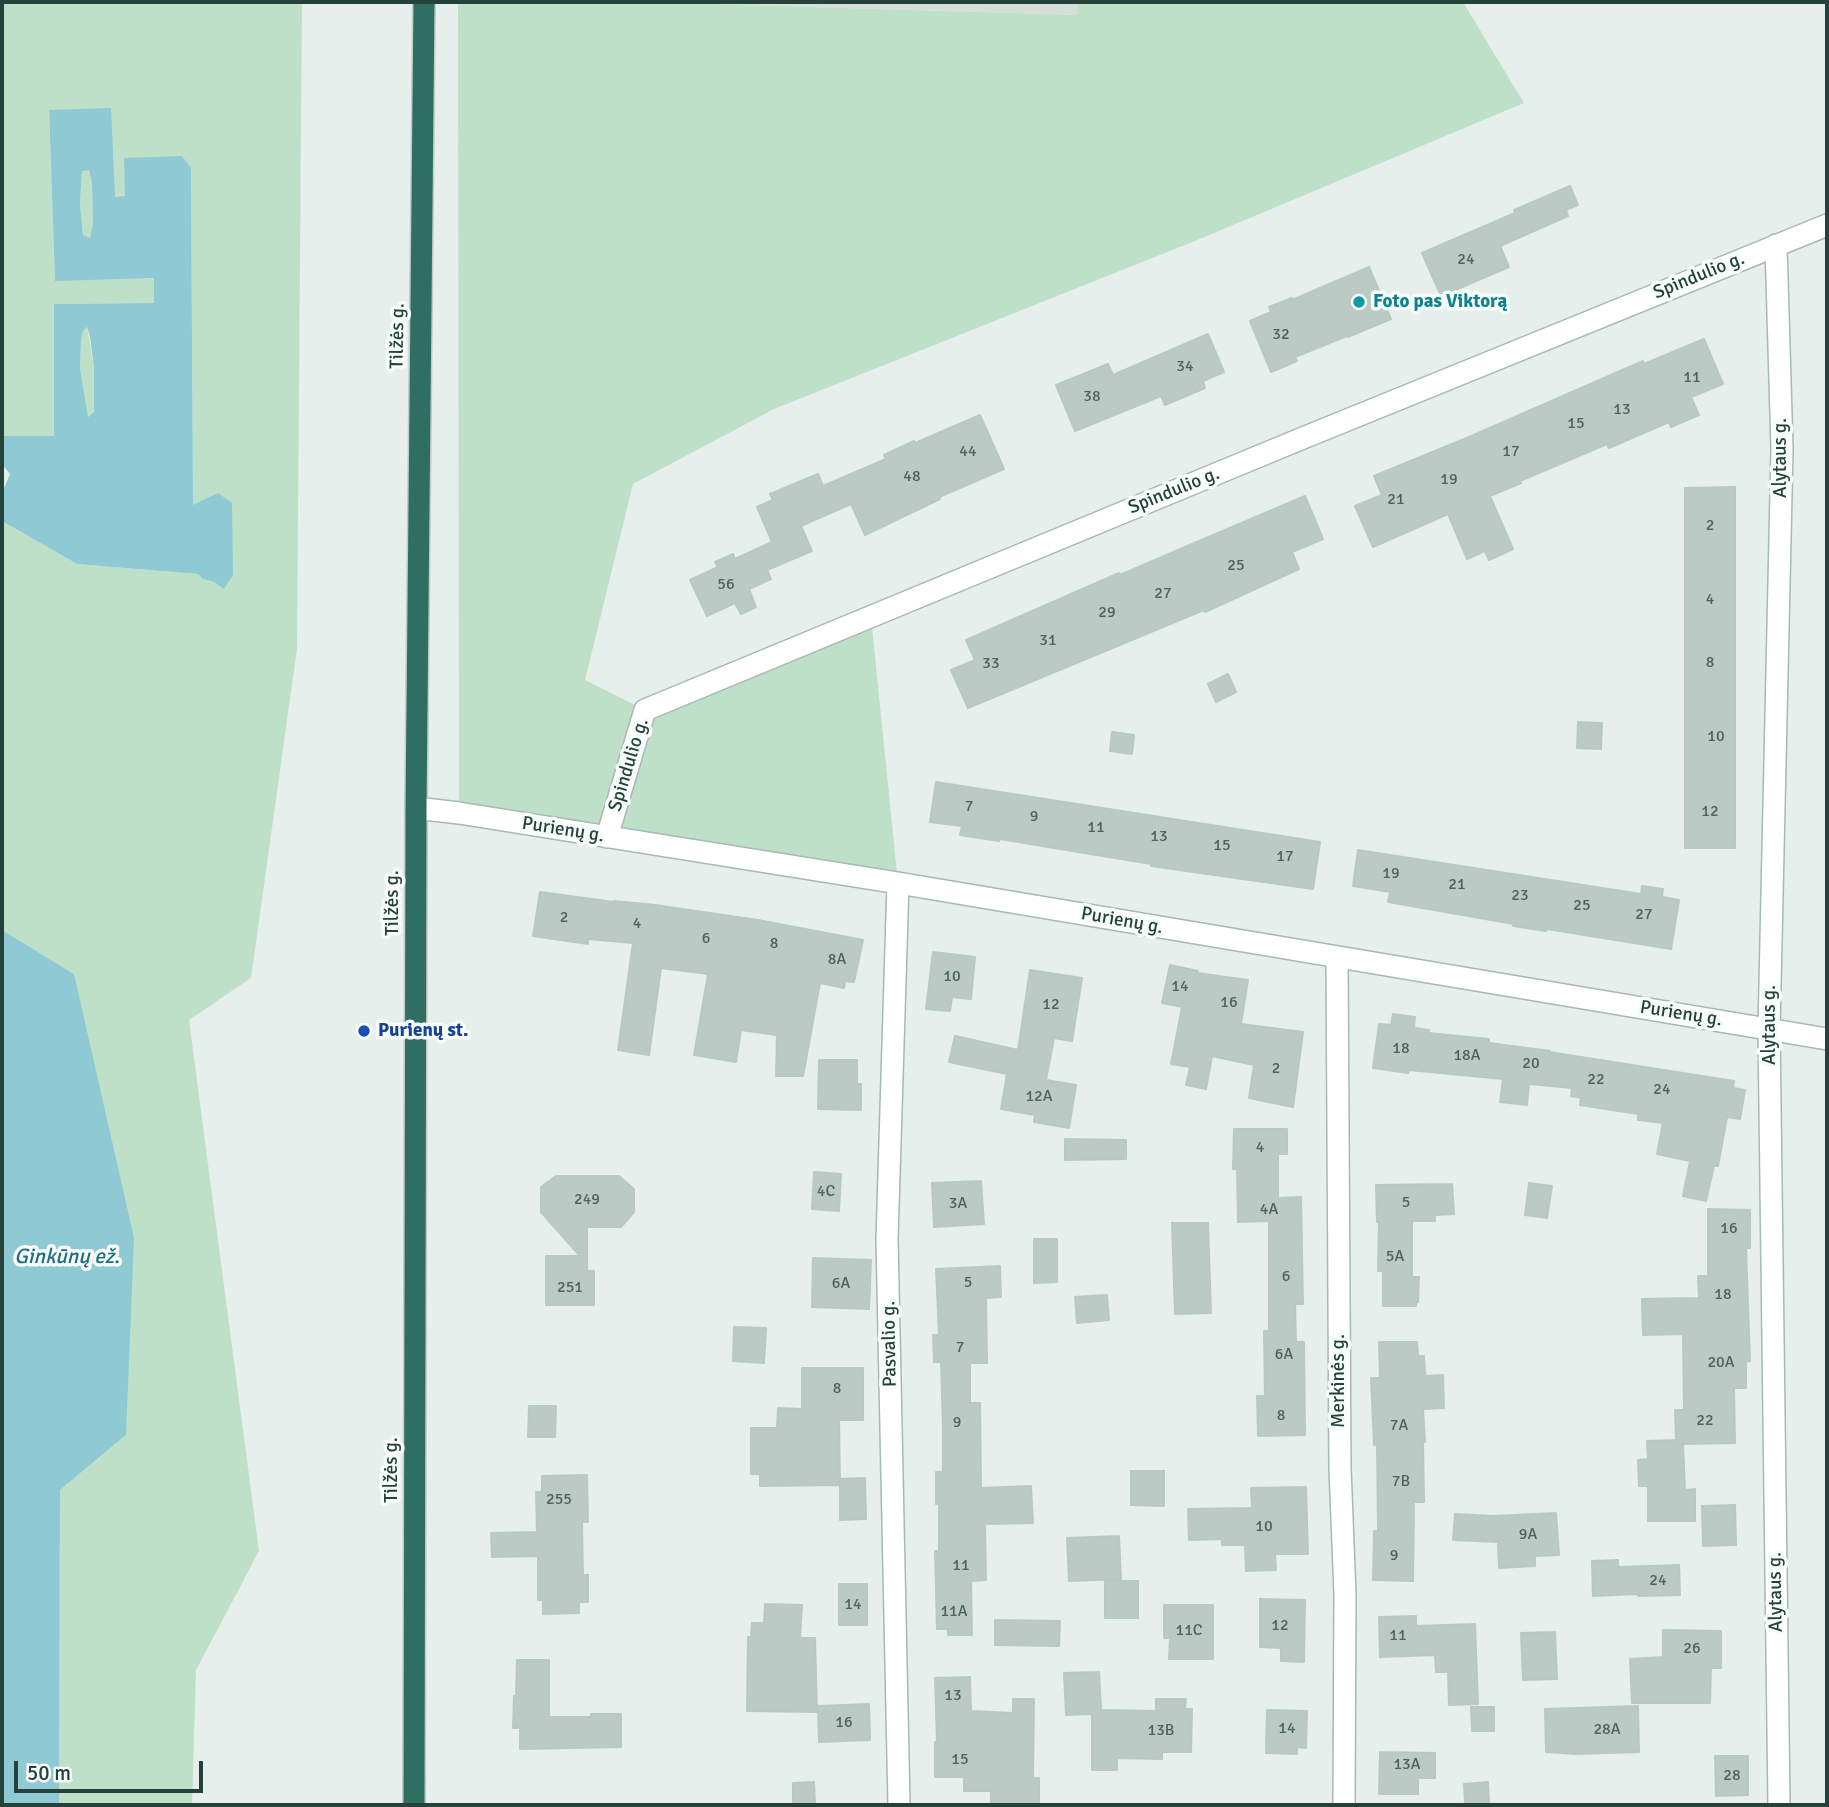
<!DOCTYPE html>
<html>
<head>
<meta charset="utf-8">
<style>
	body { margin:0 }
	#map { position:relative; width:1829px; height:1807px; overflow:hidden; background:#e6efeb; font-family:Signika,sans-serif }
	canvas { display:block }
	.frame { position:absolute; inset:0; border:4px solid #24423a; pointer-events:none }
	.scale { position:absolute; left:14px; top:1761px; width:189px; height:32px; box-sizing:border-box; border:4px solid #24423a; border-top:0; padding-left:9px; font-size:21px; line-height:24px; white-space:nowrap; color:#24423a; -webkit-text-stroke:5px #f7fbf9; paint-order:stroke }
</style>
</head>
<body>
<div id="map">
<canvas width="1829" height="1807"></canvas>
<div class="frame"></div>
<div class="scale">50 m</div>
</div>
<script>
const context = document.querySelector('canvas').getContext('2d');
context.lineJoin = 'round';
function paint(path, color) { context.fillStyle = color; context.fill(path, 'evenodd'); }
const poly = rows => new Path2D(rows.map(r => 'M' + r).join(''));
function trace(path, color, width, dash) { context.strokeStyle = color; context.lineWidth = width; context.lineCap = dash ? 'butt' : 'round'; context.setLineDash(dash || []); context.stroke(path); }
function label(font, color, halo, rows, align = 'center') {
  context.font = font + ' Signika,sans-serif'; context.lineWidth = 7; context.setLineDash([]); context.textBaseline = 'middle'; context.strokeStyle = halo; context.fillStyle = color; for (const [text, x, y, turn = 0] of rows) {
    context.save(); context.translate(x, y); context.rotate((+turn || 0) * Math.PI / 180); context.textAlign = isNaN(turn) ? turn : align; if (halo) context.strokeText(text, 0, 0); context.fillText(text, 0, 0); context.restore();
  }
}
paint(poly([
	[645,2,1078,2,1078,15]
]), '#d4dfda');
paint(poly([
	[2,2,302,2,297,649,251,978,189,1020,259,1551,196,1670,192,1805,59,1805,60,1490,126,1435,74,974,2,930,2,521,77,564,198,574,203,579,214,582,223,588,193,506,191,168,124,158,126,197,115,197,49,111,55,280,154,278,154,303,54,304,54,437,2,436],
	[458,2,645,2,1077,15,1078,2,1463,2,1524,103,1195,241,774,409,633,484,585,680,645,710,871,617,898,883,459,813],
	[89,169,92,184,93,223,90,239,83,235,80,204,82,171],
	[87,327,94,367,94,412,87,418,80,369,81,341,83,331]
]), '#bfe0c8');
paint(poly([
	[111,108,115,197,125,196,124,158,182,156,191,168,193,505,218,493,232,503,233,575,224,589,214,582,203,579,198,574,77,564,2,521,2,493,10,474,2,464,2,436,54,436,54,304,154,303,154,278,55,281,49,110],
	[89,170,92,184,93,223,90,238,83,235,80,204,82,171],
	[87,327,90,337,94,367,94,412,88,417,80,369,81,341,83,331],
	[2,930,74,974,134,1238,126,1435,60,1490,59,1805,2,1805]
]), '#8ec9d4');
const building = poly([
	[1570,186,1578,205,1566,210,1568,216,1500,246,1509,267,1441,296,1422,253,1515,213,1514,210,1570,186],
	[1369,267,1391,319,1348,337,1347,336,1295,357,1297,361,1271,372,1250,321,1271,312,1269,307,1292,298,1292,300,1369,267],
	[1208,334,1224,372,1203,381,1205,388,1165,405,1161,396,1075,431,1056,385,1108,364,1113,375,1208,334],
	[1704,339,1723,384,1691,397,1699,415,1671,427,1669,422,1609,448,1607,444,1520,481,1521,483,1490,496,1513,549,1489,560,1485,551,1467,559,1448,514,1373,547,1355,506,1382,495,1374,476,1469,437,1643,361,1644,364,1704,339],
	[980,415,1004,469,939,497,940,499,865,535,851,504,801,526,812,551,767,570,771,579,749,589,756,607,741,614,735,603,707,616,690,580,718,567,715,562,733,554,735,559,772,542,757,507,773,500,770,494,818,474,823,486,886,459,884,455,914,441,915,443,980,415],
	[1735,487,1735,848,1685,848,1685,488,1735,487],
	[1305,496,1323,539,1292,552,1299,569,1205,612,1204,610,968,708,951,670,975,660,966,640,1119,573,1120,575,1178,550,1305,496],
	[1228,674,1236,692,1216,702,1208,684,1228,674],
	[1578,722,1602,723,1601,749,1577,748,1578,722],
	[1112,732,1134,735,1132,754,1110,751,1112,732],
	[936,782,1320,842,1313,889,1151,866,1151,864,1000,839,999,841,960,835,962,826,930,822,936,782],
	[1358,850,1641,894,1642,886,1663,889,1662,897,1679,900,1671,949,1547,929,1546,931,1513,926,1514,924,1388,902,1390,892,1353,886,1358,850],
	[540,892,614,902,614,901,655,905,758,920,863,940,854,982,845,981,844,988,820,983,803,1076,776,1076,777,1035,741,1030,736,1062,694,1055,708,974,661,968,649,1055,618,1050,633,943,588,939,588,944,533,936,540,892],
	[933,952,975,957,971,999,952,997,950,1011,926,1009,933,952],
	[1170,965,1198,971,1197,973,1248,980,1241,1024,1303,1032,1293,1107,1249,1098,1254,1065,1212,1056,1206,1089,1186,1085,1190,1067,1171,1064,1182,1007,1162,1003,1170,965],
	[1030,970,1082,978,1072,1041,1054,1038,1046,1080,1076,1085,1069,1128,1034,1122,1035,1115,1001,1109,1007,1074,949,1062,955,1036,1018,1050,1030,970],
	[1393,1014,1415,1017,1414,1028,1429,1030,1428,1033,1489,1039,1489,1043,1550,1051,1549,1052,1734,1081,1733,1088,1745,1090,1740,1119,1727,1117,1718,1166,1714,1166,1706,1201,1683,1196,1690,1161,1657,1154,1663,1123,1638,1120,1638,1114,1580,1105,1581,1098,1571,1096,1572,1088,1529,1084,1527,1105,1500,1102,1503,1079,1409,1070,1408,1073,1373,1068,1379,1024,1391,1025,1393,1014],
	[819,1060,857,1060,857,1084,861,1084,861,1110,818,1109,819,1060],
	[1234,1129,1287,1129,1287,1154,1278,1154,1278,1198,1301,1197,1303,1304,1295,1304,1296,1342,1304,1342,1305,1435,1258,1436,1257,1396,1265,1396,1264,1331,1269,1331,1269,1221,1238,1222,1237,1169,1233,1169,1234,1129],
	[1065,1139,1126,1140,1126,1159,1065,1160,1065,1139],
	[814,1172,841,1174,839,1211,812,1209,814,1172],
	[556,1176,619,1176,634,1189,634,1212,621,1227,587,1227,587,1271,594,1271,594,1305,546,1305,546,1256,580,1256,541,1212,541,1187,556,1176],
	[981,1181,984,1224,934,1227,932,1183,981,1181],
	[1529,1183,1552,1186,1547,1218,1525,1215,1529,1183],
	[1452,1184,1454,1214,1435,1215,1435,1221,1412,1221,1412,1277,1419,1277,1418,1302,1416,1302,1416,1306,1383,1306,1383,1271,1378,1271,1379,1222,1377,1222,1376,1185,1452,1184],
	[1708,1209,1750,1210,1750,1248,1746,1248,1750,1361,1746,1362,1746,1388,1734,1388,1735,1443,1683,1444,1685,1490,1695,1489,1695,1521,1648,1521,1648,1486,1639,1486,1638,1460,1648,1459,1647,1441,1676,1440,1675,1410,1684,1410,1683,1334,1643,1335,1642,1299,1699,1298,1698,1276,1708,1276,1708,1209],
	[1172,1223,1208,1223,1211,1313,1175,1314,1172,1223],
	[1034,1239,1057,1239,1057,1282,1034,1283,1034,1239],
	[813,1258,871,1260,869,1309,812,1307,813,1258],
	[1000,1266,1001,1297,986,1298,987,1363,970,1363,970,1403,980,1403,981,1488,1031,1486,1033,1523,985,1524,986,1580,971,1581,972,1635,948,1635,948,1629,937,1629,935,1551,939,1551,939,1504,936,1504,936,1472,943,1472,943,1427,941,1362,934,1362,933,1335,939,1335,936,1269,1000,1266],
	[1107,1295,1109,1320,1077,1323,1075,1297,1107,1295],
	[734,1327,766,1328,764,1363,733,1361,734,1327],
	[1379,1342,1417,1342,1418,1356,1424,1356,1425,1376,1443,1375,1444,1408,1423,1409,1425,1442,1423,1442,1424,1502,1414,1502,1413,1581,1373,1580,1374,1531,1378,1531,1377,1444,1374,1445,1371,1378,1380,1378,1379,1342],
	[802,1368,863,1368,863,1420,839,1420,840,1485,760,1486,760,1474,751,1474,751,1428,777,1428,778,1408,802,1409,802,1368],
	[529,1406,556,1406,555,1437,528,1437,529,1406],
	[1131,1471,1164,1471,1164,1506,1131,1505,1131,1471],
	[587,1475,588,1522,582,1522,583,1575,588,1575,588,1602,579,1602,579,1613,543,1614,543,1600,538,1600,538,1556,492,1557,491,1533,537,1532,536,1492,542,1492,542,1476,587,1475],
	[865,1478,866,1519,840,1520,840,1479,865,1478],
	[1306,1487,1308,1554,1275,1554,1276,1570,1246,1571,1245,1545,1222,1545,1222,1539,1189,1540,1188,1509,1252,1508,1251,1488,1306,1487],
	[1735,1505,1736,1545,1703,1546,1702,1506,1735,1505],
	[1556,1513,1559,1555,1535,1556,1535,1566,1499,1568,1498,1542,1453,1540,1455,1514,1493,1516,1556,1513],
	[1119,1536,1121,1579,1069,1581,1067,1538,1119,1536],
	[1618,1560,1618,1567,1679,1565,1680,1595,1638,1596,1638,1594,1593,1596,1592,1561,1618,1560],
	[1105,1581,1138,1581,1138,1618,1105,1618,1105,1581],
	[839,1584,867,1584,867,1625,839,1625,839,1584],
	[1260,1599,1305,1600,1304,1662,1281,1661,1281,1648,1260,1647,1260,1599],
	[765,1604,802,1605,800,1638,815,1638,817,1712,747,1711,748,1637,751,1637,752,1623,764,1623,765,1604],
	[1164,1605,1213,1605,1213,1659,1169,1659,1170,1638,1164,1638,1164,1605],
	[1416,1616,1416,1626,1475,1624,1478,1704,1449,1705,1448,1672,1436,1672,1435,1655,1380,1657,1379,1617,1416,1616],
	[995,1620,1060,1621,1059,1646,995,1645,995,1620],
	[1663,1630,1721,1631,1721,1668,1711,1668,1710,1703,1632,1703,1630,1659,1663,1657,1663,1630],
	[1555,1632,1557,1679,1523,1680,1521,1633,1555,1632],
	[517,1660,549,1660,549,1717,591,1717,591,1714,621,1714,621,1747,520,1749,520,1728,513,1728,514,1696,516,1696,517,1660],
	[1099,1672,1101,1710,1156,1711,1156,1699,1186,1699,1185,1709,1192,1709,1191,1752,1162,1752,1162,1759,1117,1758,1117,1770,1092,1770,1092,1714,1066,1715,1064,1673,1099,1672],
	[970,1677,971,1711,1013,1713,1013,1699,1034,1699,1033,1778,1039,1778,1039,1805,991,1805,991,1791,964,1791,964,1777,935,1777,935,1742,937,1742,935,1678,970,1677],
	[869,1704,870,1740,819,1742,818,1706,869,1704],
	[1638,1706,1639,1752,1576,1754,1546,1752,1545,1709,1638,1706],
	[1471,1707,1494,1707,1494,1731,1472,1731,1471,1707],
	[1267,1710,1307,1711,1306,1748,1297,1747,1297,1754,1266,1753,1267,1710],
	[1380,1752,1435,1753,1435,1778,1418,1778,1418,1794,1379,1794,1380,1752],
	[1715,1756,1748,1756,1748,1795,1716,1796,1715,1756],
	[814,1782,815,1805,793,1805,793,1783,814,1782],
	[1488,1782,1489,1802,1465,1803,1464,1784,1488,1782]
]);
paint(building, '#bbcac4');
trace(building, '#b8c9c2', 2);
const minor = poly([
	[1776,245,1782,449,1769,1029,1779,1805],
	[416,808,459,813,898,883,1827,1039],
	[607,837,645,710,1303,438,1827,225],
	[898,883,887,1239,899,1805],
	[1337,957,1340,1468,1345,1594,1344,1805]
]);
const highway = poly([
	[414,1805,416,808,424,2]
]);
trace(minor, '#a8b8b2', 24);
trace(highway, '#c2cac8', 24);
trace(minor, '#fff', 21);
trace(highway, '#2f6f62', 21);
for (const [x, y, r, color] of [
	[1359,302,7,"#0f9aa8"],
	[364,1031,7,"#1a4fb4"]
]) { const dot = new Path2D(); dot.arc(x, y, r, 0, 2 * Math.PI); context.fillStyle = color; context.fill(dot); trace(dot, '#f7fbf9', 2.5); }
label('16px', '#4a645c', null, [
	["24",1466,260],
	["32",1281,335],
	["34",1185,367],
	["11",1692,378],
	["38",1092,397],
	["13",1622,410],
	["15",1576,424],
	["44",968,452],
	["17",1511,452],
	["48",912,477],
	["19",1449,480],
	["21",1396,500],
	["2",1710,526],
	["25",1236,566],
	["56",726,585],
	["27",1163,594],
	["4",1710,600],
	["29",1107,613],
	["31",1048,641],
	["8",1710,663],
	["33",991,664],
	["10",1716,737],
	["7",969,807],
	["12",1710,812],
	["9",1034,817],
	["11",1096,828],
	["13",1159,837],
	["15",1222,846],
	["17",1285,857],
	["19",1391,874],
	["21",1457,885],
	["23",1520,896],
	["25",1582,906],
	["27",1644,915],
	["2",564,918],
	["4",637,924],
	["6",706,939],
	["8",774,944],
	["8A",837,960],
	["10",952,977],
	["14",1180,987],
	["16",1229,1003],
	["12",1051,1005],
	["18",1401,1049],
	["18A",1467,1056],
	["20",1531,1064],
	["2",1276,1069],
	["22",1596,1080],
	["24",1662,1090],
	["12A",1039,1097],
	["4",1260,1148],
	["4C",826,1192],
	["249",587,1200],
	["5",1406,1203],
	["3A",958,1204],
	["4A",1269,1210],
	["16",1729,1229],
	["5A",1395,1257],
	["6",1286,1277],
	["5",968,1283],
	["6A",841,1284],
	["251",570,1288],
	["18",1723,1295],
	["7",960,1348],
	["6A",1284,1355],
	["20A",1721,1363],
	["8",837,1389],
	["8",1281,1416],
	["22",1705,1421],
	["9",957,1423],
	["7A",1399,1426],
	["7B",1401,1482],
	["255",559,1500],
	["10",1264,1527],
	["9A",1528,1535],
	["9",1394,1556],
	["11",961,1566],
	["24",1658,1581],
	["14",853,1605],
	["11A",954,1612],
	["12",1280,1626],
	["11C",1189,1631],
	["11",1398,1636],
	["26",1692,1649],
	["13",953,1696],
	["16",844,1723],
	["14",1287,1729],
	["28A",1607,1730],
	["13B",1161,1731],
	["15",960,1760],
	["13A",1407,1765],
	["28",1732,1776]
]);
label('19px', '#24423a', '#f7fbf9', [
	["Spindulio g.",1699,276,-22],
	["Tilžės g.",398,336,-89],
	["Alytaus g.",1781,458,-90],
	["Spindulio g.",1174,491,-22],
	["Spindulio g.",629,765,-73],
	["Purienų g.",563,830,9],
	["Tilžės g.",393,903,-90],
	["Purienų g.",1122,921,10],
	["Purienų g.",1681,1014,9],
	["Alytaus g.",1770,1025,-90],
	["Pasvalio g.",890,1344,-91],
	["Merkinės g.",1339,1381,-90],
	["Tilžės g.",392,1470,-90],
	["Alytaus g.",1776,1592,-91]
]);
label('bold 19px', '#0d838f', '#f7fbf9', [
	["Foto pas Viktorą",1373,302]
], 'left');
label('bold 19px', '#164399', '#f7fbf9', [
	["Purienų st.",378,1031]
], 'left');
label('italic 21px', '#1c6f80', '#f7fbf9', [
	["Ginkūnų ež.",67,1257]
]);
</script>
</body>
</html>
